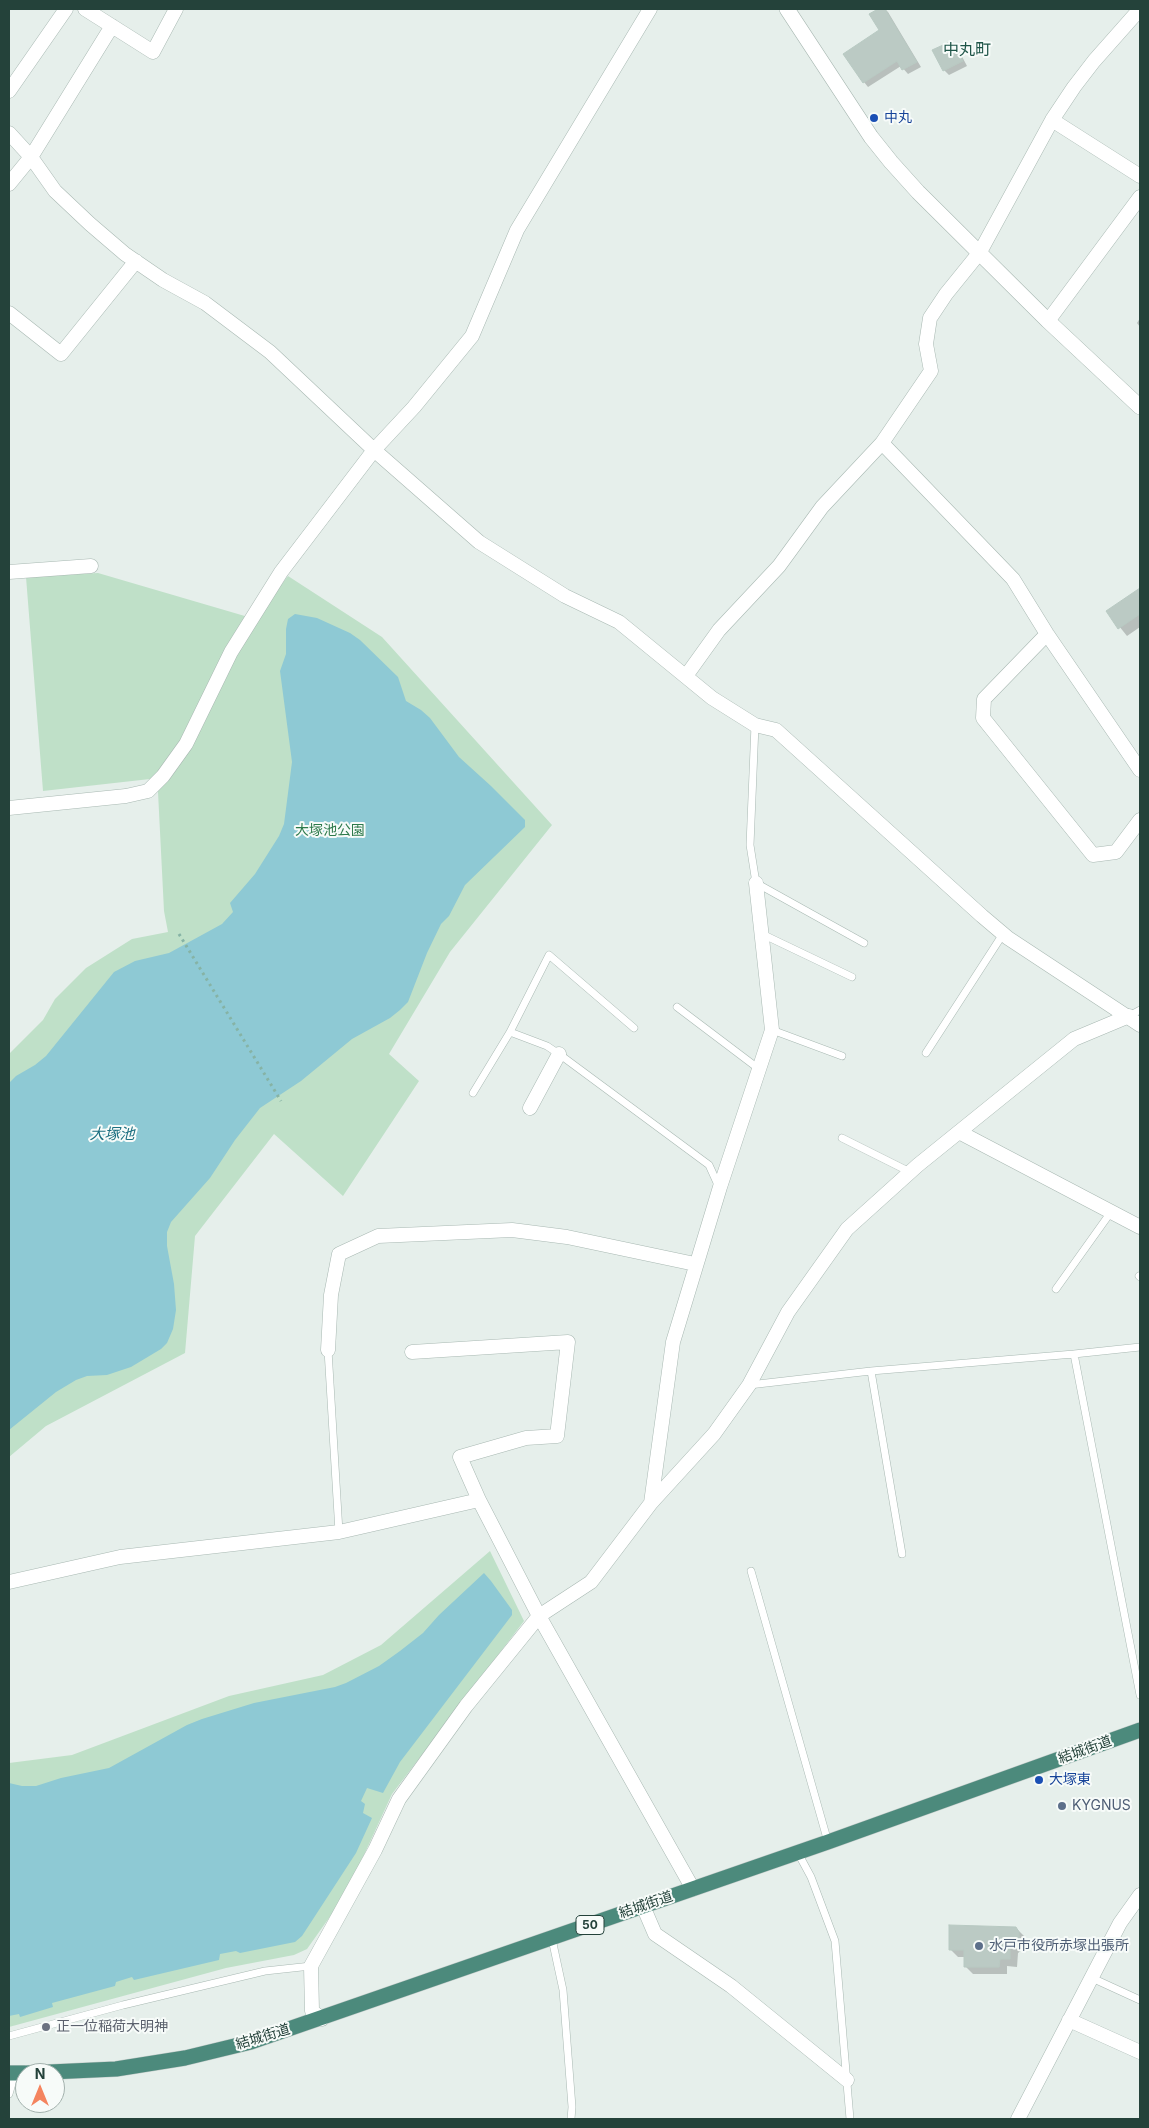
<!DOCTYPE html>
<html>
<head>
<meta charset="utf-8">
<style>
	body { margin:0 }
	#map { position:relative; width:1149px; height:2128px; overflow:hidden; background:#e6efeb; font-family:Inter,sans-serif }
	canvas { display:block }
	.frame { position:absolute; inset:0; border:10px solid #24423a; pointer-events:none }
	.north { position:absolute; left:15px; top:2063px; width:50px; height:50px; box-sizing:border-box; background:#f7fbf9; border:1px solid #a3b1ad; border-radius:50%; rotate:0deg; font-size:14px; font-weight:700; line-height:20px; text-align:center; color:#24423a }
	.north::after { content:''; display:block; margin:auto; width:18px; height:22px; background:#f4845f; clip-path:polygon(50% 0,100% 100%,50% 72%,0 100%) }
</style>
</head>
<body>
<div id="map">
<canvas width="1149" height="2128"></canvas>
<div class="frame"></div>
<div class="north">N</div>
</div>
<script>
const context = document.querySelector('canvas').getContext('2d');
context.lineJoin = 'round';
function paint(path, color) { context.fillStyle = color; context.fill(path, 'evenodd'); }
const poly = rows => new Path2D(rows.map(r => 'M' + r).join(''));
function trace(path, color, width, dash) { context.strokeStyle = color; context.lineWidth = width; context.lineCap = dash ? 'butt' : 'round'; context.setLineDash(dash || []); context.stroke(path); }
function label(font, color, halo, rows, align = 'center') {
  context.font = font + ' Inter,"Noto Sans JP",sans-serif'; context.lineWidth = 4; context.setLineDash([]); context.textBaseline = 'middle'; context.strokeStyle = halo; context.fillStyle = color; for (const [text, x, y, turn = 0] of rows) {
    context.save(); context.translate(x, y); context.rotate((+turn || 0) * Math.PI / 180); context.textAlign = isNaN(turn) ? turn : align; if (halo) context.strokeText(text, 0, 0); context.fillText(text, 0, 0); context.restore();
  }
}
paint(poly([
	[98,573,255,619,288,576,382,637,552,825,450,952,389,1054,419,1081,343,1196,274,1134,195,1236,185,1353,46,1426,9,1457,9,1054,43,1020,55,999,86,968,132,939,168,932,164,911,158,792,150,779,43,791,26,577],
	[490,1551,524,1621,392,1794,346,1894,307,1949,294,1955,226,1968,9,2027,9,1763,72,1755,229,1696,323,1675,381,1645]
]), '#bfe0c8');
paint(poly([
	[295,614,317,618,350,633,360,640,398,677,406,701,421,710,430,718,459,757,491,786,525,820,525,827,465,885,449,916,441,924,427,953,408,1002,400,1010,390,1018,352,1039,301,1081,260,1108,235,1140,210,1178,171,1222,167,1232,167,1246,174,1284,176,1310,173,1329,167,1343,161,1349,131,1367,107,1375,87,1376,76,1380,56,1392,9,1430,9,1083,16,1076,35,1065,46,1056,114,972,135,961,169,953,222,924,233,912,230,903,255,874,279,836,284,824,292,762,280,671,286,654,286,629,288,619],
	[484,1573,491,1581,512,1610,512,1615,400,1762,383,1793,367,1788,361,1801,365,1804,363,1813,372,1818,356,1853,302,1936,295,1942,240,1953,236,1951,220,1954,219,1960,134,1980,132,1977,116,1982,115,1986,52,2003,53,2007,20,2017,19,2014,9,2016,9,1783,22,1786,36,1786,61,1778,109,1768,187,1725,202,1719,254,1703,335,1687,346,1683,379,1666,400,1651,423,1633,439,1615]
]), '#8ec9d4');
paint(poly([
	[880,9,885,9,888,12,921,67,908,74,901,66,868,87,864,82,880,31,871,14],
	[952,42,957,47,967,66,949,75,944,70],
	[1140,318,1140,327,1137,323],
	[1140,589,1140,627,1127,636,1107,611],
	[1016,1928,1024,1936,1026,1947,1018,1953,1017,1967,1007,1966,1007,1974,973,1974,965,1966,965,1957,958,1957,950,1949]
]), '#0003');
const building = poly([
	[878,9,885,9,917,62,902,70,897,61,863,83,843,54,879,30,869,14,878,9],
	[952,41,963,61,943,71,932,50,952,41],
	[1140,588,1140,614,1118,629,1106,611,1140,588],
	[949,1925,1016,1927,1019,1932,1019,1939,1010,1945,1010,1959,1000,1959,999,1967,964,1967,964,1950,949,1950,949,1925]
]);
paint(building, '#bbcac4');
trace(building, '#b8c9c2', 1);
const service = poly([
	[755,725,750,845,756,883,864,943],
	[762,934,852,977],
	[677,1007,759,1069],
	[1129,1016,1140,1010],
	[634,1028,549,955,510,1032,547,1046,559,1054,709,1165,719,1187],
	[772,1030,842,1056],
	[926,1053,1003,934],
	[473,1093,510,1032],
	[842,1138,910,1172],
	[1139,1276,1140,1277],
	[1056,1289,1111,1212],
	[328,1350,339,1532],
	[1074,1354,1140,1347],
	[871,1371,902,1554],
	[749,1385,871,1371,1074,1354,1140,1695],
	[751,1571,828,1842],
	[798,1853,811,1877,835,1941,850,2119],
	[552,1939,563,1990,572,2107,571,2119],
	[1092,1978,1140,2000],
	[9,2036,123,2005,265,1971,311,1966],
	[9,2094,15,2073]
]);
const minor = poly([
	[85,9,153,52,176,9],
	[9,91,66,9],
	[1052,120,1140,176],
	[9,133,31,157,55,191,90,224,125,254,163,280,205,303,270,352,374,450,479,542,565,596,619,622,712,698,755,725,776,730,982,916,1008,938,1140,1025],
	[9,184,31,157,112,26],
	[9,313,61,354,136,261],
	[1048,321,1140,197],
	[882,443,1013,579,1047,634,1140,770],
	[9,572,91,566],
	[1047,634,984,699,983,718,1093,855,1116,852,1140,820],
	[686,676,719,630,779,566,822,507,882,443,931,371,926,344,930,318,946,294,980,252,1052,120,1074,87,1094,61,1140,9],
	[9,808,126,796,148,791,163,776,186,744,231,652,281,572,374,450,414,407,472,336,517,230,650,9],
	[530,1108,559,1054],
	[959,1132,1140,1227],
	[328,1350,331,1295,339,1254,378,1236,512,1230,567,1237,695,1264],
	[412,1352,568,1342,557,1436,526,1438,460,1457,479,1500],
	[651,1503,673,1342,720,1187,772,1030,756,883],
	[9,1582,120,1557,339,1532,479,1500,539,1616,693,1889],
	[643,1906,655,1934,731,1986,847,2080],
	[322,2019,312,2011,311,1966,375,1850,399,1799,466,1706,539,1616,591,1582,651,1503,714,1434,749,1385,788,1312,847,1229,918,1165,1074,1039,1129,1016],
	[1069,2020,1140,2052],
	[1018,2119,1120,1923,1140,1895]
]);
const tertiary = poly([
	[787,9,871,137,891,162,918,192,1048,321,1140,407]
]);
const trunk = poly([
	[9,2073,25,2073],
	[28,2073,116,2069,185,2058,251,2042,828,1842,1140,1730]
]);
trace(service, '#a8b8b2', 8);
trace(minor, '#a8b8b2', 15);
trace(tertiary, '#a8b8b2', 16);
trace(trunk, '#c2cac8', 16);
trace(poly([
	[179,934,281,1101]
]), '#86b3a5', 3, [2.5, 4]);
trace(service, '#fff', 7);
trace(minor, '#fff', 14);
trace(tertiary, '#fff', 15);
trace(trunk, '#4c8a7c', 15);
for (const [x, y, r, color] of [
	[874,118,5,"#1a4fb4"],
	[1039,1780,5,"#1a4fb4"],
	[1062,1806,5,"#5c6f8a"],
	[979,1946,5,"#5c6f8a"],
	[46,2027,5,"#6b7280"]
]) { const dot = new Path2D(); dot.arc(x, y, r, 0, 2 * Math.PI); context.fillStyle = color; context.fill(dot); trace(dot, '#f7fbf9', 2); }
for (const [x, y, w] of [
	[590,1925,28]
]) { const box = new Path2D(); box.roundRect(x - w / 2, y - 9.5, w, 19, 4); context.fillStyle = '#f7fbf9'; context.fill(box); trace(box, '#24423a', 1); }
label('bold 12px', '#24423a', null, [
	["50",590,1925]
]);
label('14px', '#164399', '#f7fbf9', [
	["中丸",884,118],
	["大塚東",1049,1780]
], 'left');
label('14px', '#2d7a4b', '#f7fbf9', [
	["大塚池公園",330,831]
]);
label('14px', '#24423a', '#f7fbf9', [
	["結城街道",1085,1750,-20],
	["結城街道",646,1905,-19],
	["結城街道",263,2037,-17]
]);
label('14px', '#4e5e75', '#f7fbf9', [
	["KYGNUS",1072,1806],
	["水戸市役所赤塚出張所",989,1946]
], 'left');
label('14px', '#5b616d', '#f7fbf9', [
	["正一位稲荷大明神",56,2027]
], 'left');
label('italic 15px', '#1c6f80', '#f7fbf9', [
	["大塚池",112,1134]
]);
label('16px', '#1f5548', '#f7fbf9', [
	["中丸町",967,50]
]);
</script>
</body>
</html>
